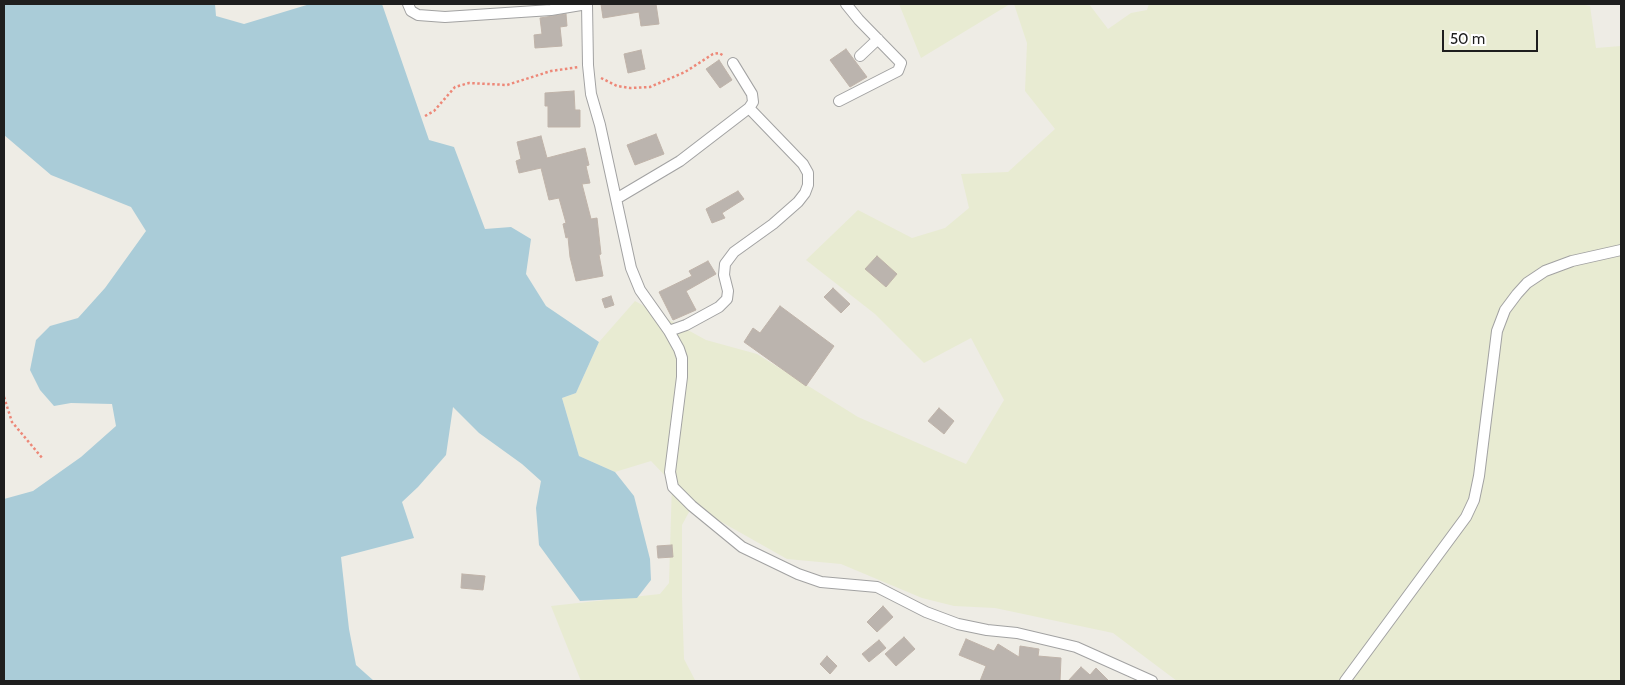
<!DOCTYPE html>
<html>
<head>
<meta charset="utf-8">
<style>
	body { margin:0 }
	#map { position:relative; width:1625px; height:685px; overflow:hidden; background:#eeece5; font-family:Cabin,sans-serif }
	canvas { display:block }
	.frame { position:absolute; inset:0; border:5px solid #1e1e1e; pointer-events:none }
	.scale { position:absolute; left:1442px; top:30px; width:96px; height:22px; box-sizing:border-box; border:2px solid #1e1e1e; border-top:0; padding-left:6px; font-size:15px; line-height:18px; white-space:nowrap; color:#1e1e1e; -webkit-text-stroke:4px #fff; paint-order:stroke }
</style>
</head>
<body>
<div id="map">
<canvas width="1625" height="685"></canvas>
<div class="frame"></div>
<div class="scale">50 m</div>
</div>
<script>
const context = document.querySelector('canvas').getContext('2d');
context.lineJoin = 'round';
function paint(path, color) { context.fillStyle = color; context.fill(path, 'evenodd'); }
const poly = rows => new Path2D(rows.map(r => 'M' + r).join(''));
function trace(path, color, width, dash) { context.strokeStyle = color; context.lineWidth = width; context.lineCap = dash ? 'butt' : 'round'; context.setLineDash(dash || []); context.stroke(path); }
paint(poly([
	[899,4,1010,4,921,58],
	[1014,4,1089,4,1108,29,1131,13,1147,10,1149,4,1580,4,1590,6,1596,48,1621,46,1621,681,1177,681,1113,633,995,608,954,606,922,598,841,564,787,559,718,520,695,501,682,525,682,597,684,659,695,680,690,681,581,681,551,606,660,594,669,583,672,483,651,461,615,472,579,456,562,398,576,393,599,342,635,301,706,340,757,354,858,417,966,464,1004,400,971,338,924,363,875,314,806,260,858,210,912,238,945,228,969,208,961,174,1008,172,1055,129,1025,91,1027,43]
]), '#e8ebd2');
paint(poly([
	[4,4,215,4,216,16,244,24,310,4,382,4,429,140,454,147,485,229,511,227,531,239,526,274,546,306,599,342,576,393,562,398,579,456,615,472,634,496,650,559,651,580,637,598,580,601,539,545,536,508,541,481,522,464,479,433,453,407,446,455,418,487,402,502,414,538,341,557,349,629,356,665,374,681,4,681,4,499,33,491,81,457,116,426,112,404,71,403,54,406,40,390,30,370,36,340,50,326,78,318,105,288,146,231,131,207,51,175,4,135]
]), '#aaccd8');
const building = poly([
	[601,4,656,4,659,24,641,26,639,12,603,18,601,4],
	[566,14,567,26,560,27,562,46,535,48,534,35,542,34,540,18,566,14],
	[846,49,867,77,850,87,830,60,846,49],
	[641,50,645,69,628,73,624,54,641,50],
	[719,60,732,80,720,88,706,69,719,60],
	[574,91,575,110,580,110,580,127,548,127,548,106,545,106,545,93,574,91],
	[656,134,664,154,635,165,627,145,656,134],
	[541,136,547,158,585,148,589,165,586,166,590,183,582,184,591,219,597,218,601,254,599,255,603,276,576,281,570,257,568,237,566,238,563,224,566,223,559,198,549,200,541,168,519,173,516,161,521,159,517,142,541,136],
	[738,191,744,199,722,213,725,218,712,223,706,209,738,191],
	[877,256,897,274,886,287,865,269,877,256],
	[708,261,716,274,686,291,696,310,673,320,659,292,692,276,689,271,708,261],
	[833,288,850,304,841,313,824,297,833,288],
	[611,296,614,305,605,308,602,299,611,296],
	[780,306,834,346,806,386,744,342,753,328,760,333,780,306],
	[939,408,954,421,944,434,928,421,939,408],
	[672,545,673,557,658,558,657,546,672,545],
	[462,574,485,576,483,590,461,588,462,574],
	[883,606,893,617,877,632,867,622,883,606],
	[904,637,915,649,896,666,885,654,904,637],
	[966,639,994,651,998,644,1019,657,1020,646,1039,649,1038,656,1061,658,1060,681,980,681,986,666,959,655,966,639],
	[879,640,886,648,869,662,862,654,879,640],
	[827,656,837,666,830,674,820,664,827,656],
	[1081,667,1090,675,1096,668,1109,681,1068,681,1081,667]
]);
paint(building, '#bbb4ae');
trace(building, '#bfb3a9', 1);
const street = poly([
	[408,4,411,11,418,15,445,17,551,10,587,4],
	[587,4,588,65,591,94,600,125,631,268,640,290,669,331,679,349,682,358,682,377,670,472,673,487,692,506,742,547,798,574,821,582,877,587,926,612,958,624,987,630,1017,633,1076,647,1152,681],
	[860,56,878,39],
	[839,101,892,74,898,71,901,63,859,20,846,4],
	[616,199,680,161,749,108,753,102,752,94,733,63],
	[669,331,686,325,719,307,727,299,728,291,724,275,725,264,734,252,773,224,798,202,805,193,808,185,808,173,803,164,749,108],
	[1345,681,1466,517,1474,500,1479,476,1497,331,1505,310,1517,294,1527,283,1545,271,1572,261,1621,250]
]);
trace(street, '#a2a2a2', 12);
trace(poly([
	[601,78,617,86,630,88,650,87,685,72,713,54,719,53,724,56],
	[425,116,434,111,455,87,469,83,507,85,551,71,579,67],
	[4,397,12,422,43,459]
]), '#ed8878', 2.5, [2.5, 2.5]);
trace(street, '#fff', 10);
</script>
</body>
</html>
